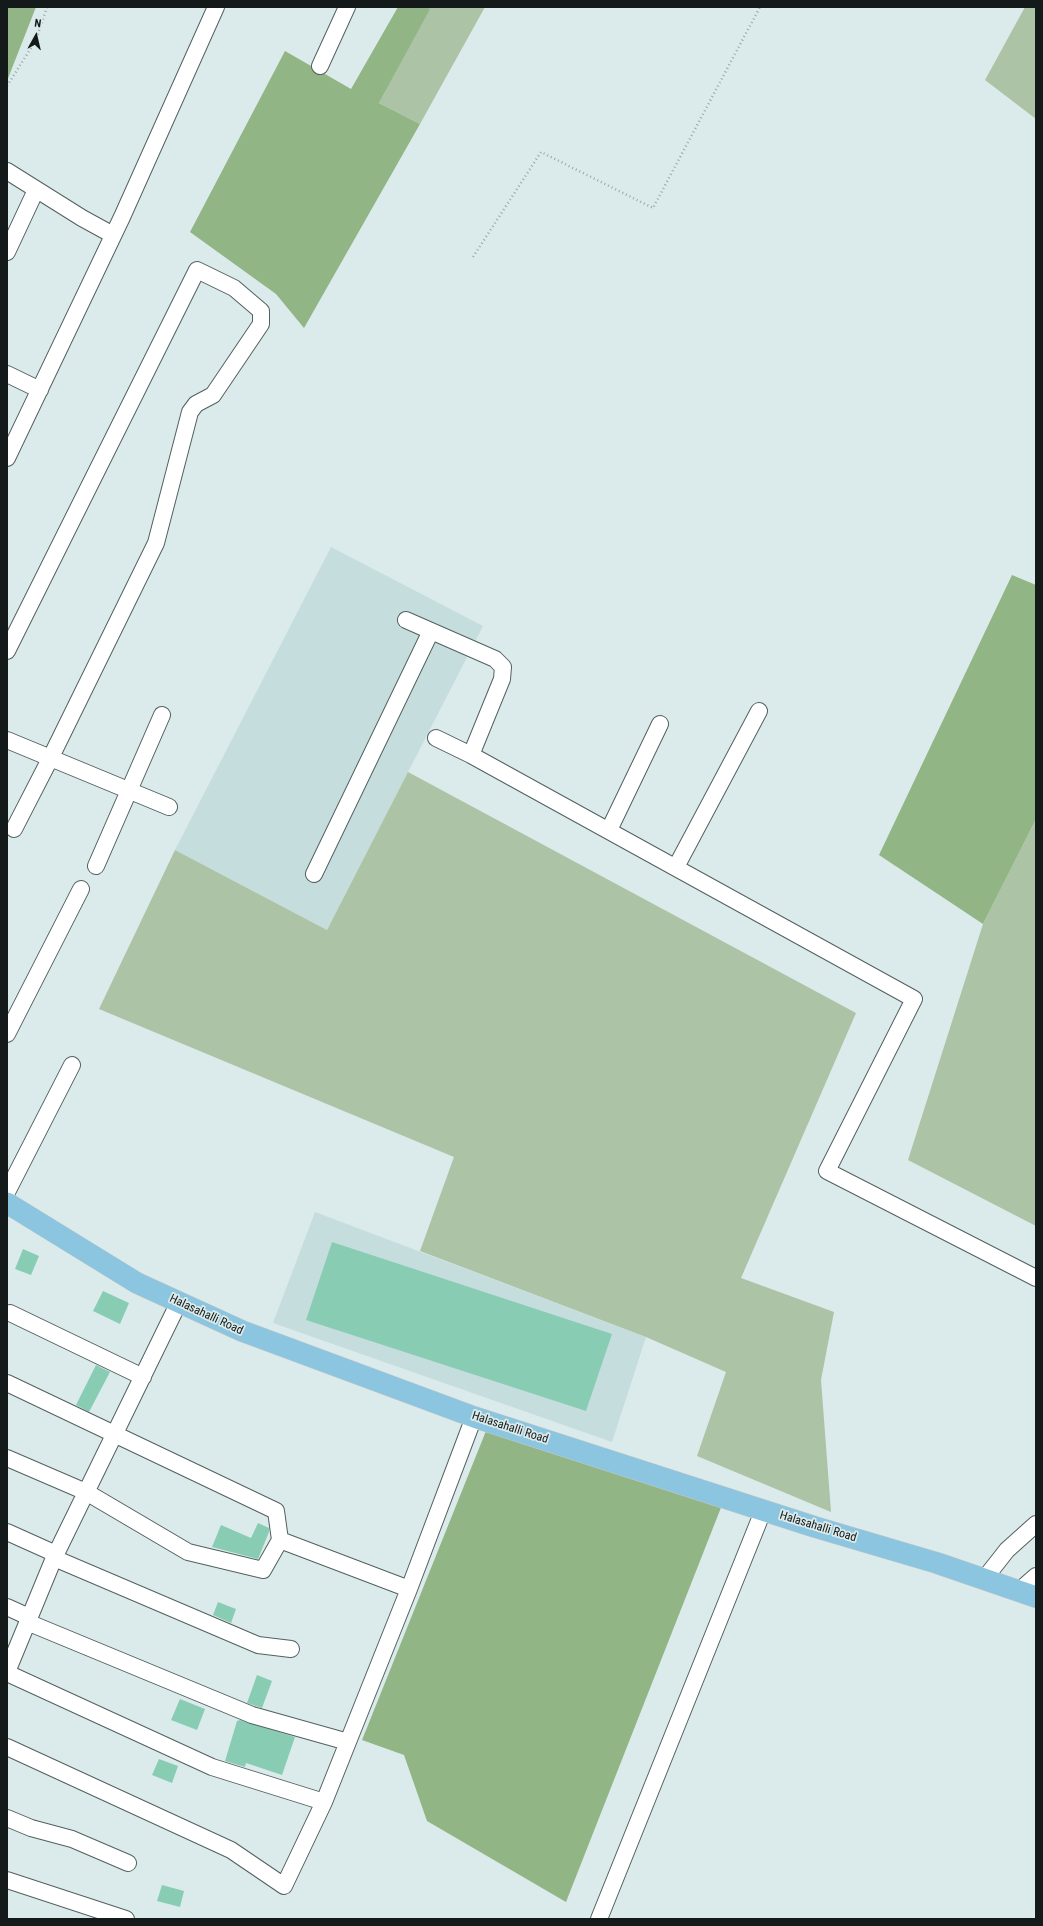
<!DOCTYPE html>
<html>
<head>
<meta charset="utf-8">
<style>
	body { margin:0 }
	#map { position:relative; width:1043px; height:1926px; overflow:hidden; background:#dbeaea; font-family:"Roboto Condensed",sans-serif }
	canvas { display:block }
	.frame { position:absolute; inset:0; border:8px solid #14191a; pointer-events:none }
	.north { position:absolute; left:16px; top:16px; width:40px; height:40px; -webkit-text-stroke:3px #dbeaea; paint-order:stroke; rotate:8deg; font-size:11px; font-weight:700; line-height:16px; text-align:center; color:#14191a }
	.north::after { content:''; display:block; margin:auto; width:14px; height:18px; background:#14191a; clip-path:polygon(50% 0,100% 100%,50% 72%,0 100%) }
</style>
</head>
<body>
<div id="map">
<canvas width="1043" height="1926"></canvas>
<div class="frame"></div>
<div class="north">N</div>
</div>
<script>
const context = document.querySelector('canvas').getContext('2d');
context.lineJoin = 'round';
function paint(path, color) { context.fillStyle = color; context.fill(path, 'evenodd'); }
const poly = rows => new Path2D(rows.map(r => 'M' + r).join(''));
function trace(path, color, width, dash) { context.strokeStyle = color; context.lineWidth = width; context.lineCap = dash ? 'butt' : 'round'; context.setLineDash(dash || []); context.stroke(path); }
function label(font, color, halo, rows, align = 'center') {
  context.font = font + ' "Roboto Condensed",sans-serif'; context.lineWidth = 3.5; context.setLineDash([]); context.textBaseline = 'middle'; context.strokeStyle = halo; context.fillStyle = color; for (const [text, x, y, turn = 0] of rows) {
    context.save(); context.translate(x, y); context.rotate((+turn || 0) * Math.PI / 180); context.textAlign = isNaN(turn) ? turn : align; if (halo) context.strokeText(text, 0, 0); context.fillText(text, 0, 0); context.restore();
  }
}
paint(poly([
	[331,547,483,626,327,930,175,850],
	[315,1212,646,1337,612,1442,273,1323]
]), '#c6ddde');
paint(poly([
	[426,7,485,7,420,124,379,103,429,9],
	[1025,7,1036,7,1036,119,985,80],
	[408,772,856,1013,741,1278,834,1312,821,1380,831,1512,697,1456,726,1372,646,1337,420,1251,454,1157,99,1009,175,850,327,930],
	[1036,819,1036,1226,908,1160,983,924]
]), '#adc3a5');
paint(poly([
	[7,7,36,7,7,81],
	[398,7,426,7,430,9,379,103,420,124,304,328,276,294,190,232,285,51,351,89],
	[1012,575,1036,585,1036,819,983,924,879,855],
	[488,1426,722,1505,566,1902,427,1821,404,1755,362,1740]
]), '#91b585');
paint(poly([
	[332,1242,612,1334,586,1411,306,1320],
	[23,1249,39,1256,31,1275,15,1269],
	[103,1291,129,1303,120,1324,93,1311],
	[96,1365,110,1372,89,1412,76,1405],
	[258,1523,269,1528,269,1532,258,1559,212,1547,221,1525,251,1538],
	[218,1602,236,1609,231,1623,213,1615],
	[257,1675,272,1681,262,1708,247,1703],
	[180,1699,205,1709,197,1730,171,1720],
	[240,1720,295,1737,282,1775,246,1763,245,1767,225,1761,237,1721],
	[159,1759,178,1766,172,1783,152,1775],
	[162,1885,184,1891,180,1907,157,1901]
]), '#88cdb3');
const minor = poly([
	[320,66,347,7],
	[7,171,82,218,113,235],
	[7,252,36,190],
	[7,374,40,390],
	[7,458,122,217,216,7],
	[406,620,495,659,503,667,502,679,471,755],
	[7,651,197,270,234,288,261,311,261,324,213,395,196,404,190,412,156,543,51,757,14,829],
	[436,738,471,755,914,999,827,1171,1036,1278],
	[7,740,169,807],
	[609,830,660,724],
	[96,866,162,715],
	[676,867,759,711],
	[314,874,431,631],
	[7,1034,81,889],
	[7,1192,72,1065],
	[10,1313,143,1377],
	[7,1383,276,1511,280,1540,263,1570,188,1552,86,1492,7,1458],
	[7,1532,56,1554],
	[280,1540,409,1589],
	[54,1558,258,1645,291,1649],
	[985,1578,1007,1550,1036,1524],
	[1020,1590,1036,1576],
	[7,1607,29,1617],
	[27,1622,252,1715,348,1742],
	[7,1672,54,1558,179,1302],
	[7,1673,212,1767,324,1802],
	[7,1747,231,1850,284,1886,324,1802,409,1589,474,1417],
	[7,1818,31,1828,72,1839,128,1863],
	[7,1880,126,1919],
	[599,1919,763,1511]
]);
const major = poly([
	[7,1203,137,1283,242,1331,474,1417,815,1527,937,1563,1036,1597]
]);
trace(minor, '#536060', 18);
trace(major, '#c7c8c8', 22);
trace(poly([
	[7,86,36,40,47,7],
	[473,257,541,152,653,208,760,7]
]), '#9ca8a8', 2.5, [1, 3]);
trace(minor, '#fff', 16);
trace(major, '#8bc5df', 21);
label('12px', '#14191a', '#dbeaea', [
	["Halasahalli Road",206,1315,25],
	["Halasahalli Road",510,1428,18],
	["Halasahalli Road",818,1527,17]
]);
</script>
</body>
</html>
